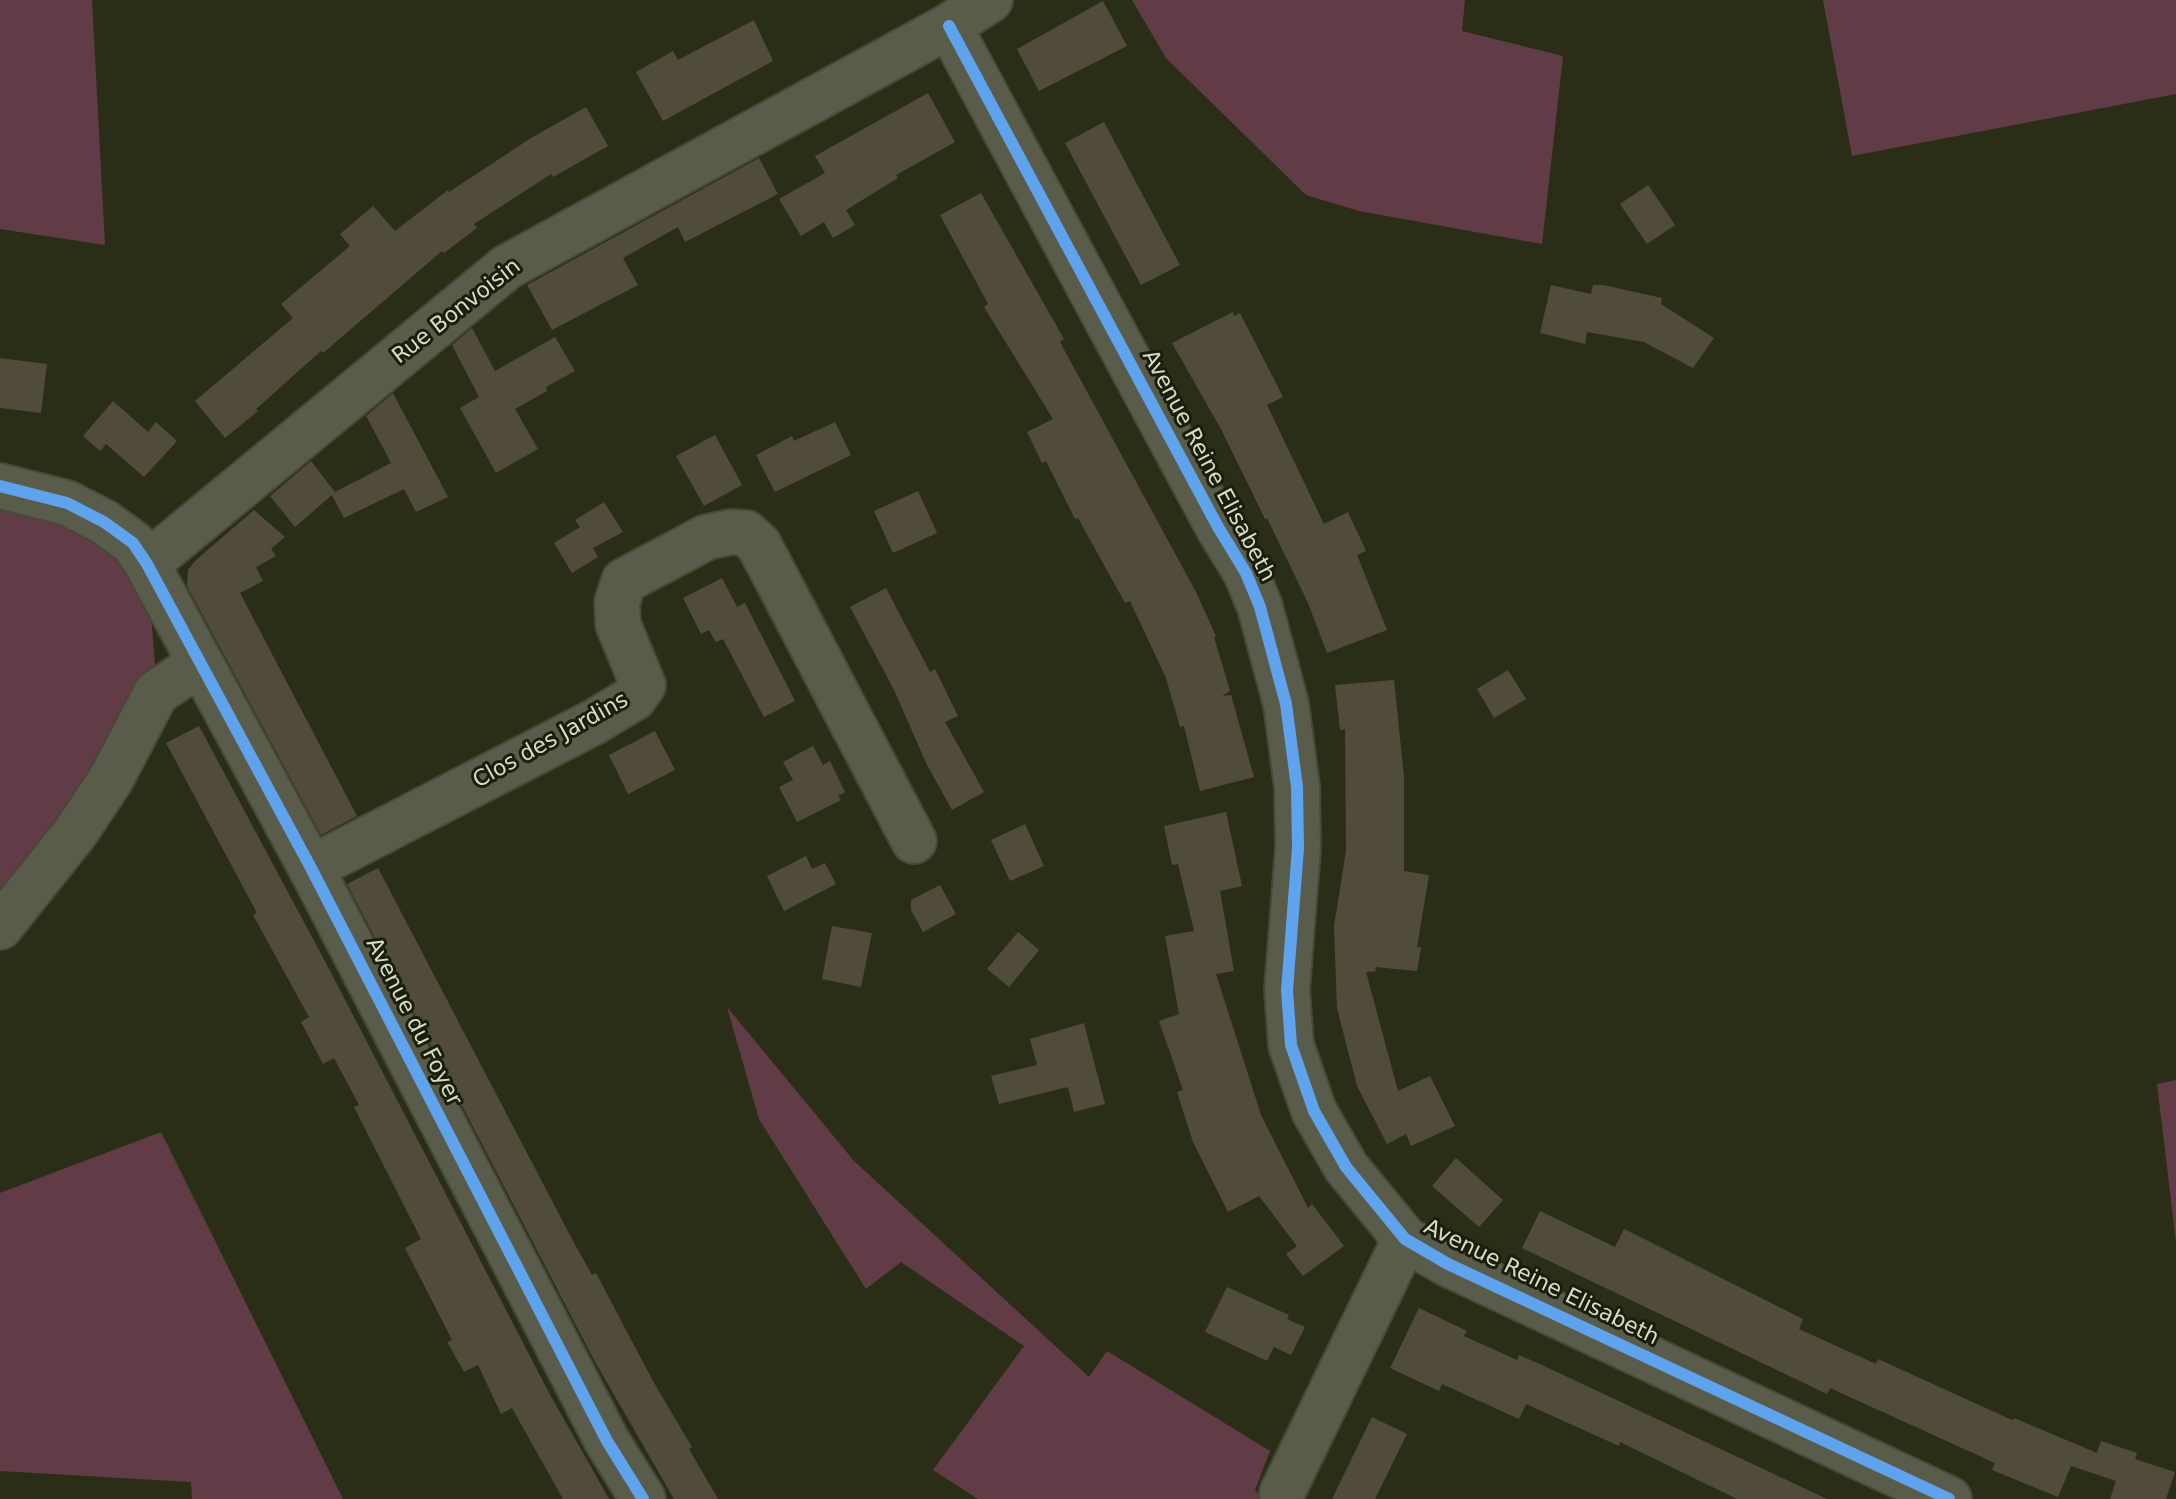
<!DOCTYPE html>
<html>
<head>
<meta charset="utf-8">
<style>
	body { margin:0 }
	canvas { display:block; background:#2b2e16 }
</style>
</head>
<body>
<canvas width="2176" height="1499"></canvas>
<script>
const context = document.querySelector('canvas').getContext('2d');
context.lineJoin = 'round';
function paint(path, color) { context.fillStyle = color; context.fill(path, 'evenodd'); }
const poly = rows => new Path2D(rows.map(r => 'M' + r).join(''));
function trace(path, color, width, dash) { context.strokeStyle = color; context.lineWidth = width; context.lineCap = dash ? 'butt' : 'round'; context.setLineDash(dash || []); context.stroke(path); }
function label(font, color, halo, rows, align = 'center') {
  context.font = font + ' "DejaVu Sans",sans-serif'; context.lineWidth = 6; context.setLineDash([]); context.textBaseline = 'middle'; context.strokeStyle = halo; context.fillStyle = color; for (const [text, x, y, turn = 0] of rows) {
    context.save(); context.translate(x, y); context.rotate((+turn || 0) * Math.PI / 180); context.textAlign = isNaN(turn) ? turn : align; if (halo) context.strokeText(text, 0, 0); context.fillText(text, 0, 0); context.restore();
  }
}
paint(poly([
	[0,0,92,0,105,245,0,229],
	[1132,0,1465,0,1462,31,1563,56,1542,244,1359,211,1306,195,1166,58],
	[1823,0,2176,0,2176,94,1852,156],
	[0,504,37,510,110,546,150,601,155,665,122,723,0,909],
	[727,1007,854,1161,1089,1377,1107,1351,1270,1451,1255,1490,1263,1499,978,1499,933,1470,1024,1346,901,1262,866,1289,759,1119],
	[2176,1080,2176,1242,2157,1084],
	[161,1132,343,1499,192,1499,191,1482,0,1471,0,1193]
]), '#613b46');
paint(poly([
	[1103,1,1127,46,1039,91,1017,49],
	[754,20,773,61,663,121,636,72,673,51,678,60],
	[928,93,955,142,896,175,898,178,846,210,855,225,833,238,824,222,801,236,779,199,825,173,815,156],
	[586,107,608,146,553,177,551,174,474,224,477,228,444,253,442,251,323,353,321,351,256,409,258,411,225,438,195,401,293,318,281,304,350,246,340,234,373,206,395,231,448,190,449,192,531,138],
	[1104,122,1180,265,1141,285,1065,143],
	[759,158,778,194,685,242,678,227,623,258,638,285,552,330,527,285],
	[1648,185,1675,225,1647,244,1620,204],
	[981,193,1064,339,1060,342,1196,592,1216,636,1214,637,1230,691,1222,696,1231,695,1254,777,1200,791,1184,726,1180,727,1166,678,1130,601,1125,603,1078,518,1075,519,1046,461,1042,463,1027,432,1053,419,984,307,988,304,940,215],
	[1551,285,1591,294,1593,285,1603,285,1662,298,1661,304,1714,338,1693,368,1644,342,1587,332,1585,344,1540,333],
	[1233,312,1234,316,1240,313,1283,397,1267,405,1324,524,1348,512,1366,551,1357,555,1387,630,1327,653,1308,603,1267,518,1265,519,1221,429,1172,343],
	[472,328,495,371,555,337,575,371,546,387,547,391,515,409,538,449,496,473,460,408,479,397,452,345],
	[0,358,47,364,41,413,0,408],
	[393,393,448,497,416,512,404,489,344,518,332,495,295,527,270,496,311,461,335,492,391,463,366,416],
	[113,401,148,432,156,422,177,441,144,477,106,444,100,451,83,436],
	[835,422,851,455,775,492,756,455,792,436,794,441],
	[715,435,742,485,704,506,676,456],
	[918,491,937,533,893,553,874,511],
	[604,502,623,532,593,548,598,557,572,573,554,543,580,527,575,520],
	[254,510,285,537,271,549,276,556,256,567,263,581,240,593,357,816,321,835,187,586,188,570,196,560],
	[722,578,737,607,745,603,795,701,764,717,723,639,716,642,709,630,701,634,683,598],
	[886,588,930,672,935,669,958,716,945,722,984,792,952,810,927,765,894,690,850,607],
	[1508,670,1526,699,1494,718,1477,689],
	[1394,680,1404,777,1404,871,1429,875,1417,947,1421,947,1417,971,1375,967,1376,971,1366,972,1398,1091,1430,1076,1455,1126,1411,1146,1406,1134,1387,1144,1357,1086,1337,1008,1334,926,1346,851,1345,729,1340,730,1335,685],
	[199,726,328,967,548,1391,609,1499,563,1499,512,1408,501,1414,478,1365,464,1372,447,1342,452,1340,405,1248,421,1239,354,1107,359,1105,334,1058,323,1064,301,1022,309,1017,253,915,257,913,166,743],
	[655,731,675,770,628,794,609,755],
	[813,746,823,765,830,761,845,792,838,796,841,800,797,822,779,787,793,780,783,762],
	[1226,812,1242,886,1220,891,1234,971,1216,974,1261,1115,1308,1208,1312,1204,1344,1246,1303,1276,1286,1254,1297,1246,1259,1196,1228,1212,1193,1142,1177,1092,1183,1090,1159,1021,1179,1014,1165,936,1194,931,1178,864,1172,865,1164,826],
	[1025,824,1044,866,1010,881,991,840],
	[806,856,812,869,825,863,836,884,784,911,767,876],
	[378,868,573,1241,592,1275,596,1273,654,1383,692,1447,689,1449,718,1499,674,1499,594,1360,347,884],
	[940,885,956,914,923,932,911,910,911,900],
	[832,926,872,933,861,987,822,979],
	[1018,932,1039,950,1009,987,987,969],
	[1084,1023,1105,1104,1074,1112,1068,1087,999,1104,991,1076,1037,1065,1030,1039],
	[1456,1158,1503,1200,1479,1227,1432,1186],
	[1540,1211,1615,1247,1624,1229,1803,1319,1799,1329,1876,1364,1878,1359,2012,1420,2014,1418,2097,1453,2101,1441,2137,1453,2135,1459,2175,1472,2166,1499,2110,1499,2116,1481,2071,1466,2058,1497,1992,1470,1995,1463,1830,1388,1827,1394,1522,1248],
	[1227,1287,1289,1315,1287,1319,1305,1327,1291,1355,1274,1347,1267,1361,1205,1332],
	[1419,1308,1467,1331,1464,1336,1517,1360,1519,1355,1542,1365,1827,1499,1737,1499,1620,1442,1619,1446,1526,1404,1519,1419,1442,1384,1439,1391,1390,1368],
	[1372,1417,1407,1434,1375,1499,1332,1499]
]), '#514b3a');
const minor = poly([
	[949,26,1218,527,1246,573,1260,607,1286,704,1297,787,1298,848,1287,990,1291,1045,1314,1111,1346,1167,1405,1239,1448,1264,1949,1499],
	[0,486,67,503,104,522,133,543,147,564,311,868,607,1441,643,1499],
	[147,564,507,267,949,26,990,0],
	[311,868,594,722,634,698,643,685,618,624,617,602,624,581,707,537,731,532,746,533,759,545,914,841],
	[0,927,75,833,111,779,156,693,199,664],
	[1282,1493,1405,1239]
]);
trace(minor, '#474937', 48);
trace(minor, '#595c4b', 44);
trace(poly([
	[949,26,1218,527,1246,573,1260,607,1286,704,1297,787,1298,848,1287,990,1291,1045,1314,1111,1346,1167,1405,1239,1448,1264,1949,1499],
	[0,486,67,503,104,522,133,543,147,564,311,868,607,1441,643,1499]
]), '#60a3ed', 12);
label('22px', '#d7dcc4', '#1b1e0c', [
	["Rue Bonvoisin",457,312,-38],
	["Avenue Reine Elisabeth",1208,466,62],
	["Clos des Jardins",551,741,-29],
	["Avenue du Foyer",413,1022,63],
	["Avenue Reine Elisabeth",1541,1283,26]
]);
</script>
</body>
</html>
